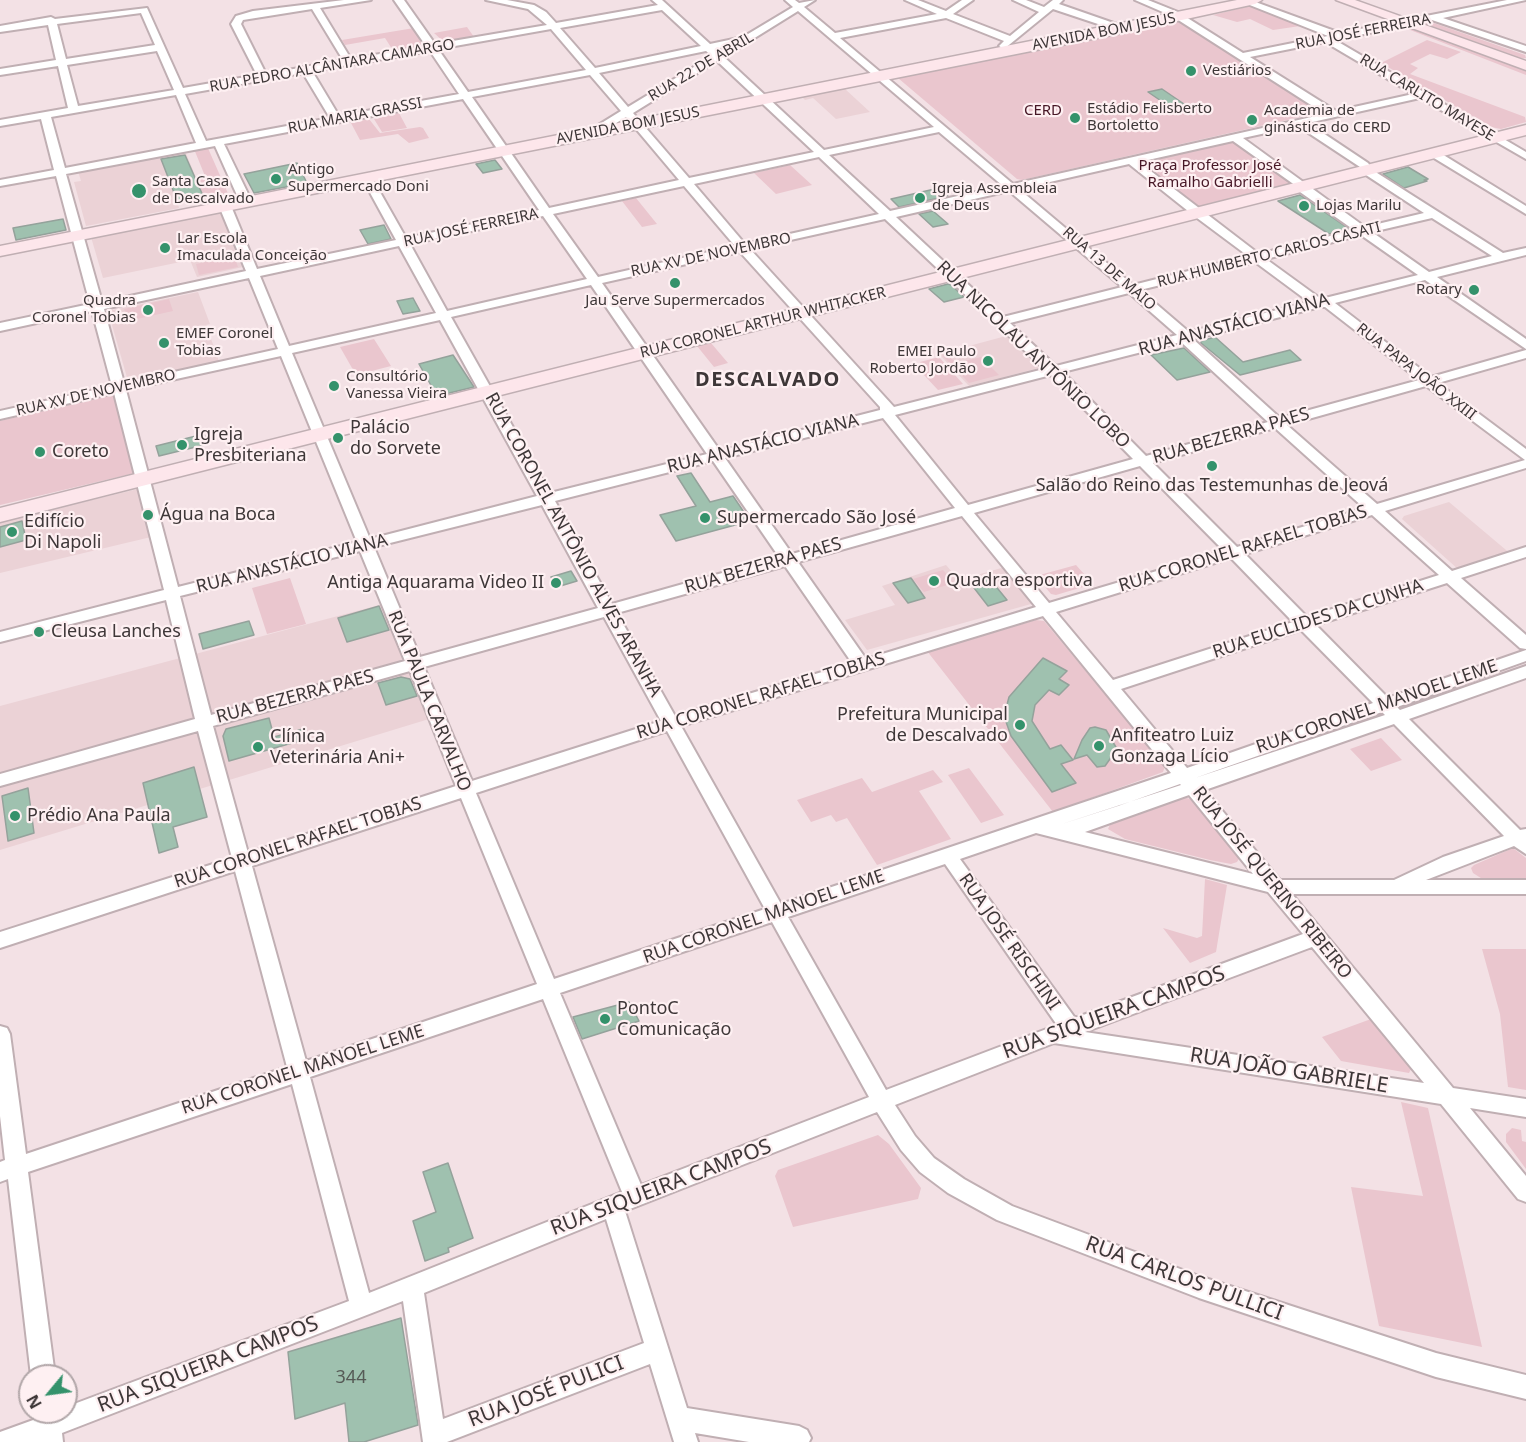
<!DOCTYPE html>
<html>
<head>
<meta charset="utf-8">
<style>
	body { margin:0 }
	#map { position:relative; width:1526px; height:1442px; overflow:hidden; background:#f3e1e5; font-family:"Noto Sans",sans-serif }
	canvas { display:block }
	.north { position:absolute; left:18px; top:1364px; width:60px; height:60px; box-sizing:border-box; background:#fef0f2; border:2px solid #b1a6a8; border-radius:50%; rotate:241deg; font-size:16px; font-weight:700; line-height:24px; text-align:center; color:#3e3738 }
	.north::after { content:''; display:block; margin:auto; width:21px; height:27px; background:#34926b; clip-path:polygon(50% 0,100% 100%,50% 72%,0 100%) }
</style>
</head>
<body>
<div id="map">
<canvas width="1526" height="1442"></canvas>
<div class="north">N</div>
</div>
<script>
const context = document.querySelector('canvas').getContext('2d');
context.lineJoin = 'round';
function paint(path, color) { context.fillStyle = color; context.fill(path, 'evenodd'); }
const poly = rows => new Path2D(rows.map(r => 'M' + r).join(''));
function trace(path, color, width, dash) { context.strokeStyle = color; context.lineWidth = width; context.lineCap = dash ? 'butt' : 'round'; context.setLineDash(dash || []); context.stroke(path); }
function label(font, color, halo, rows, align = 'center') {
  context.font = font + ' "Noto Sans",sans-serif'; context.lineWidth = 4.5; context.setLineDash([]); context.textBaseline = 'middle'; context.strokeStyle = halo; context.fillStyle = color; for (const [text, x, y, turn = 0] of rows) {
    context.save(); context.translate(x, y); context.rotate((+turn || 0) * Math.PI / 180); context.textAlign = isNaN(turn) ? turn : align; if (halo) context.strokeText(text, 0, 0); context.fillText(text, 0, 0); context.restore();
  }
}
paint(poly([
	[844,88,870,112,836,119,813,98,805,100,801,96],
	[185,151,205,199,178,204,179,208,86,226,74,182,81,181,78,171],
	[220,212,243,267,197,277,190,260,103,278,91,237],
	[198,292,210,324,206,325,219,361,128,381,108,311],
	[1006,336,1039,368,969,386,939,354],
	[138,489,151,537,0,573,0,522],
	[1449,502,1512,555,1459,570,1402,519,1404,516],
	[946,565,959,580,1005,567,1033,600,1031,604,867,650,845,620,895,605,882,586],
	[383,604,429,719,0,850,0,706]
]), '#ebd2d6');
paint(poly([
	[1246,7,1252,7,1300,26,1273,30,1250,19,1237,22,1213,15],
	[1178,21,1319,109,1318,113,1022,180,1017,179,898,78,898,76],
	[1431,22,1525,55,1526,58,1520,59,1419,24],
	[467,27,474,37,444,42,434,33],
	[1409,27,1526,70,1526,75,1405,28],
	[414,28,422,45,394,52,385,38,345,45,342,40],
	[1427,40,1461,52,1447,59,1430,54,1410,64,1418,68,1410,74,1525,117,1526,122,1501,129,1491,127,1381,63],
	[399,113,407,128,382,132,374,119],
	[369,119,380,133,420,127,423,128,429,138,409,143,398,134,360,140,351,123],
	[1230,140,1291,182,1291,184,1202,207,1197,206,1141,163],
	[207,146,230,198,206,203,196,178,205,176,194,149],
	[790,165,812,185,776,194,754,173],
	[636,198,657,224,642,227,622,201],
	[234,256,238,267,199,275,196,264],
	[169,299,173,311,128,321,124,309],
	[374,339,391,366,356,375,340,347],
	[711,343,728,363,714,367,697,346],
	[948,355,956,363,981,357,999,375,969,383,943,356],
	[939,357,963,384,938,390,923,374,929,371,920,362],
	[114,395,135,473,0,505,0,421],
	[1076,565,1093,584,1056,595,1051,594,1036,576],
	[943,570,954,583,924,592,913,579],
	[290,578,306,624,267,634,252,588],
	[1036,620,1044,621,1165,766,1163,772,1053,812,927,651],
	[1381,738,1402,760,1371,771,1350,749],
	[969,768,1004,815,981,823,948,775],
	[933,770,943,782,919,791,951,839,877,865,847,818,836,822,831,815,811,822,797,800,862,778,872,792],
	[1184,797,1190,799,1222,834,1240,857,1237,862,1231,864,1210,860,1125,839,1108,829,1111,822],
	[1513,848,1526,858,1526,879,1484,880,1473,873,1471,868,1474,865],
	[1205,879,1227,885,1216,952,1190,963,1163,928,1197,938,1202,936],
	[1482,949,1526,949,1526,1090,1508,1087,1500,1014],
	[1371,1019,1411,1069,1409,1073,1341,1061,1322,1037],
	[1401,1102,1428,1108,1482,1347,1379,1326,1351,1187,1423,1196],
	[1512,1128,1521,1130,1522,1141,1526,1142,1526,1169,1506,1142,1506,1134],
	[878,1135,889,1144,921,1188,918,1199,793,1227,775,1176,778,1170]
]), '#eac6ce');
const building = poly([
	[1162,89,1184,104,1170,107,1148,92,1162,89],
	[185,155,204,198,178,203,161,159,185,155],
	[495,160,502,169,483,173,476,164,495,160],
	[297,163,307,183,254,193,244,174,297,163],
	[1408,167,1428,179,1424,180,1427,181,1404,188,1383,174,1408,167],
	[939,188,948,196,899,207,891,199,939,188],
	[1300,195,1349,229,1329,234,1278,201,1300,195],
	[933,211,948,224,933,227,919,214,933,211],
	[63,219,66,230,16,240,13,228,63,219],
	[384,225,391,239,368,244,360,230,384,225],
	[948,284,951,285,964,297,944,302,929,289,948,284],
	[413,298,420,311,403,314,397,301,413,298],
	[1215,337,1243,362,1290,350,1301,360,1240,375,1201,343,1201,341,1215,337],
	[1184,348,1210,372,1177,380,1151,355,1184,348],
	[453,355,474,387,437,396,419,364,453,355],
	[204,434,208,444,159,456,156,446,204,434],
	[691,473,710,502,733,496,750,521,676,541,660,515,696,506,677,476,691,473],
	[22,521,26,540,0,547,0,527,22,521],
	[571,571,577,581,557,587,551,577,571,571],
	[911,578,925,598,908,603,893,583,911,578],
	[989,578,1007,600,988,606,971,584,989,578],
	[379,606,389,630,347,642,338,618,379,606],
	[249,621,254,635,203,649,199,634,249,621],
	[1043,658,1067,671,1059,679,1069,685,1059,695,1049,690,1035,705,1032,721,1050,749,1061,745,1073,760,1061,764,1076,783,1052,792,1011,736,1004,716,1009,697,1043,658],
	[401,677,410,679,417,696,386,705,378,683,401,677],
	[269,718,274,737,303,729,306,739,229,761,223,736,226,729,269,718],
	[1095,727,1106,730,1117,749,1105,766,1097,767,1087,755,1074,759,1082,740,1090,728,1095,727],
	[194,767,207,817,173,827,178,847,159,853,143,783,194,767],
	[28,788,34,833,8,841,2,796,28,788],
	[629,1002,639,1021,582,1039,573,1017,629,1002],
	[448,1163,473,1238,448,1248,449,1252,425,1261,413,1221,436,1212,423,1172,448,1163],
	[401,1318,418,1425,364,1442,349,1442,345,1403,295,1419,288,1352,401,1318]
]);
paint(building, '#9fc1af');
trace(building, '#94a29b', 1.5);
const street = poly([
	[344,0,371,0,320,8,351,59,426,46,394,0,404,0,435,44,547,25,528,9,486,0,507,0,534,5,546,12,556,23,658,5,652,0,662,0,710,44,743,37,793,7,785,0,795,0,799,3,815,0,804,7,835,33,937,14,905,0,918,0,946,11,962,0,973,0,953,14,1010,36,1039,12,1013,0,1026,0,1044,7,1053,0,1063,0,1059,4,1125,27,1125,31,1119,31,1053,9,1004,49,999,46,1004,41,946,18,840,38,1013,184,1325,114,1172,16,1135,0,1148,0,1178,12,1243,53,1328,36,1237,0,1250,0,1340,33,1507,0,1526,0,1443,18,1526,46,1526,52,1432,20,1335,40,1526,152,1526,159,1420,98,1308,123,1368,163,1374,171,1503,253,1526,248,1526,255,1437,277,1526,339,1526,349,1425,280,1335,303,1431,377,1526,350,1526,358,1438,383,1526,449,1526,468,1385,511,1452,571,1526,547,1526,557,1461,578,1526,635,1526,649,1520,648,1447,583,1316,625,1388,698,1526,650,1526,661,1397,707,1400,710,1526,666,1526,678,1409,719,1520,830,1526,829,1526,854,1514,846,1426,880,1526,880,1526,894,1292,894,1453,1088,1526,1099,1526,1117,1470,1108,1526,1176,1526,1202,1518,1199,1441,1104,1054,1043,895,1105,915,1136,934,1158,964,1179,1012,1206,1199,1276,1436,1353,1526,1375,1526,1399,1436,1377,1199,1298,997,1220,948,1193,920,1172,901,1150,877,1112,625,1211,687,1408,799,1426,807,1430,811,1438,809,1442,749,1442,695,1433,698,1442,674,1442,650,1364,447,1442,423,1442,403,1301,62,1433,63,1442,0,1442,0,1432,36,1419,35,1412,66,1412,66,1407,349,1301,292,1084,28,1172,55,1376,31,1376,8,1179,0,1182,0,1162,5,1160,0,1116,0,1026,7,1028,10,1034,26,1154,287,1067,235,871,0,948,0,932,232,858,198,731,0,786,0,774,195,719,166,600,0,642,0,632,164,590,114,393,0,419,0,411,112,386,92,311,0,331,0,323,90,304,56,176,0,186,0,180,54,170,41,119,0,126,0,120,68,108,58,66,0,75,0,69,56,60,48,25,0,32,0,26,51,17,55,19,147,8,183,88,257,75,231,24,236,16,253,11,344,0],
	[312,9,343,60,266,74,241,24,243,20,312,9],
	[662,10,701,46,595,68,560,28,662,10],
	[798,11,934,127,824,150,724,57,798,11],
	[141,13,155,45,66,59,57,24,141,13],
	[551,29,586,70,468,92,438,49,551,29],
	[1325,42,1413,94,1336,111,1250,57,1325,42],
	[729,46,718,52,715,49,729,46],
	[157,51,174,90,78,106,67,65,157,51],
	[430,51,459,94,339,116,312,71,430,51],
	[706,51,712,56,628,107,599,73,706,51],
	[717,61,814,152,689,178,633,113,717,61],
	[303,73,330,118,206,141,185,94,303,73],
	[590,75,621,111,587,132,587,136,595,136,626,117,679,180,549,208,472,97,590,75],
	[176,95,196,143,65,168,51,117,176,95],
	[463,99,539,210,406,238,372,178,367,175,362,178,396,240,257,269,231,206,225,203,219,206,246,271,102,302,66,174,215,146,240,202,246,205,252,202,224,144,463,99],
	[1298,126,1360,167,1366,175,1424,213,1365,227,1243,138,1298,126],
	[939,132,1003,186,890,211,829,155,939,132],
	[1233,141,1299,188,1300,192,1354,230,1259,254,1139,162,1233,141],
	[819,157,879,214,745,244,694,184,819,157],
	[1129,164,1193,215,1248,256,1133,285,1019,189,1129,164],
	[684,186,735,246,598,277,553,214,684,186],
	[1009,191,1122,287,1003,317,896,217,1009,191],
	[543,216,587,279,447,311,410,244,543,216],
	[1432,218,1492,256,1429,272,1372,232,1432,218],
	[885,219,1044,369,894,407,750,249,885,219],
	[1361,235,1418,275,1321,299,1266,259,1361,235],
	[399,246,436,313,289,346,260,276,399,246],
	[740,252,880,407,880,410,720,451,602,283,740,252],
	[1255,262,1309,302,1189,332,1140,290,1255,262],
	[249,278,278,349,124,383,104,309,249,278],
	[591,285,707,454,550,493,451,317,591,285],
	[1129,293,1177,335,1056,366,1010,323,1129,293],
	[1320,307,1325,307,1419,380,1280,418,1193,339,1320,307],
	[440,320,537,496,370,539,292,353,440,320],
	[1181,342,1268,422,1146,456,1063,372,1181,342],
	[281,356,357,542,178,587,126,390,281,356],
	[1051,375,1133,459,968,505,895,415,1051,375],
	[1426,386,1525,460,1377,504,1287,425,1426,386],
	[883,418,955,508,792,554,725,458,883,418],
	[1275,428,1364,508,1237,547,1153,463,1275,428],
	[713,461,779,557,612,604,555,501,713,461],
	[1140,466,1224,551,1049,603,974,513,1140,466],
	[542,505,598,608,420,657,374,547,542,505],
	[1372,515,1439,575,1307,617,1245,554,1372,515],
	[962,516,1036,607,866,659,798,562,962,516],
	[360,551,405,661,211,715,180,596,360,551],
	[1231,558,1293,622,1113,680,1056,612,1231,558],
	[785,566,852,663,675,716,617,613,785,566],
	[1043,616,1171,773,781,904,681,726,1043,616],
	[604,617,661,721,472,781,424,667,604,617],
	[1301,630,1373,703,1187,768,1121,689,1301,630],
	[410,671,456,786,248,853,213,726,410,671],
	[1382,712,1385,715,1195,778,1382,712],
	[1394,724,1504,836,1443,857,1394,880,1280,880,1205,790,1394,724],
	[667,731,765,909,554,979,476,793,667,731],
	[1180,784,1181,785,1059,825,1118,806,1180,784],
	[1189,795,1253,874,1085,832,1189,795],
	[461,798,537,984,306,1061,252,866,461,798],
	[1036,833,1268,892,1303,934,1075,1018,960,859,1036,833],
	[945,864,1057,1025,886,1090,788,917,945,864],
	[772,922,869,1097,641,1185,560,993,772,922],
	[1312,947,1424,1083,1085,1032,1312,947],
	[543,999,622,1192,369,1293,310,1077,543,999],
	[606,1219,644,1343,443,1419,424,1293,606,1219],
	[1429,151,1437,151,1526,206,1526,214,1429,155,1429,151]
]);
const secondary = poly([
	[1237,0,1262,0,1255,4,1122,33,0,256,0,246,1237,0],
	[1336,0,1355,0,1526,61,1526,70,1336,0],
	[1526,125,1526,135,0,522,0,508,1526,125]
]);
trace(street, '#c0afb3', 4);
trace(secondary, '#c0afb3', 3);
paint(street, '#fff');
paint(secondary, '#fde6eb');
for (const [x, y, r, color] of [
	[1191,71,6,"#34926b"],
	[1075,118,6,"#34926b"],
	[1252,120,6,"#34926b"],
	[276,179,6,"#34926b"],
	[139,191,8,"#34926b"],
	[920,198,6,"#34926b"],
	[1304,206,6,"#34926b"],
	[165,248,6,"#34926b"],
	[675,283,6,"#34926b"],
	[1474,290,6,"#34926b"],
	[148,310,6,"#34926b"],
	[164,343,6,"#34926b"],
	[988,361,6,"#34926b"],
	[334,386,6,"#34926b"],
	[338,438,6,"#34926b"],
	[182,445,6,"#34926b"],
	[40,452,6,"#34926b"],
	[1212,466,6,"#34926b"],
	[148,515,6,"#34926b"],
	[705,518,6,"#34926b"],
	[12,532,6,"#34926b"],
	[934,581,6,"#34926b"],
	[556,583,6,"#34926b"],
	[39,632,6,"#34926b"],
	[1020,725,6,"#34926b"],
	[1099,746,6,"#34926b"],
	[258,747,6,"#34926b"],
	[15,816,6,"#34926b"],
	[605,1019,6,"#34926b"]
]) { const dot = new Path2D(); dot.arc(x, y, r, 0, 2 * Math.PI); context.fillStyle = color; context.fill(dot); trace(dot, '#fef0f2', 2); }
label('15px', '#3e3738', '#fef0f2', [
	["AVENIDA BOM JESUS",1104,32,-11],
	["RUA JOSÉ FERREIRA",1363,32,-11],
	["RUA PEDRO ALCÂNTARA CAMARGO",332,66,-10],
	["RUA 22 DE ABRIL",701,67,-31],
	["RUA CARLITO MAYESE",1427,98,31],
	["RUA MARIA GRASSI",355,116,-11],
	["AVENIDA BOM JESUS",628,126,-11],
	["RUA JOSÉ FERREIRA",471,228,-12],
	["RUA XV DE NOVEMBRO",711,255,-12],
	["RUA HUMBERTO CARLOS CASATI",1269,255,-14],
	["RUA 13 DE MAIO",1109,269,41],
	["RUA CORONEL ARTHUR WHITACKER",763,323,-14],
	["RUA PAPA JOÃO XXIII",1416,372,38],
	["RUA XV DE NOVEMBRO",96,393,-13]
]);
label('15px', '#3e3738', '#fef0f2', [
	["Vestiários",1203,71],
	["Estádio Felisberto",1087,109],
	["Bortoletto",1087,126],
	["Academia de",1264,111],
	["ginástica do CERD",1264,128],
	["Antigo",288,170],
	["Supermercado Doni",288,187],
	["Santa Casa",152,182],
	["de Descalvado",152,199],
	["Igreja Assembleia",932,189],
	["de Deus",932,206],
	["Lojas Marilu",1316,206],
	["Lar Escola",177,239],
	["Imaculada Conceição",177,256],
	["Rotary",1462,290,"right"],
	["Quadra",136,301,"right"],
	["Coronel Tobias",136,318,"right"],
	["Jau Serve Supermercados",675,301,"center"],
	["EMEF Coronel",176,334],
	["Tobias",176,351],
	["EMEI Paulo",976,352,"right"],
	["Roberto Jordão",976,369,"right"],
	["Consultório",346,377],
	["Vanessa Vieira",346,394]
], 'left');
label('15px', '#471726', '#fef0f2', [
	["CERD",1043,111],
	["Praça Professor José",1210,166],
	["Ramalho Gabrielli",1210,183]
]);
label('18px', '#3e3738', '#fef0f2', [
	["RUA ANASTÁCIO VIANA",1234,325,-15],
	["RUA NICOLAU ANTÔNIO LOBO",1033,355,44],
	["RUA BEZERRA PAES",1231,436,-16],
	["RUA ANASTÁCIO VIANA",763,444,-14],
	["RUA CORONEL ANTÔNIO ALVES ARANHA",573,545,61],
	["RUA CORONEL RAFAEL TOBIAS",1243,549,-17],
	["RUA ANASTÁCIO VIANA",292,564,-14],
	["RUA BEZERRA PAES",763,566,-16],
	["RUA EUCLIDES DA CUNHA",1318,619,-18],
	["RUA CORONEL RAFAEL TOBIAS",761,696,-17],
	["RUA BEZERRA PAES",295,697,-15],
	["RUA PAULA CARVALHO",429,701,68],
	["RUA CORONEL MANOEL LEME",1377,707,-19],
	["RUA CORONEL RAFAEL TOBIAS",298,843,-18],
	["RUA JOSÉ QUERINO RIBEIRO",1272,883,51],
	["RUA CORONEL MANOEL LEME",764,917,-19],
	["RUA JOSÉ RISCHINI",1009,942,55],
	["RUA CORONEL MANOEL LEME",303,1070,-18]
]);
label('18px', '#3e3738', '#fef0f2', [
	["Palácio",350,428],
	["do Sorvete",350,449],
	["Igreja",194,435],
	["Presbiteriana",194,456],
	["Coreto",52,452],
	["Salão do Reino das Testemunhas de Jeová",1212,486,"center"],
	["Água na Boca",160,515],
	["Supermercado São José",717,518],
	["Edifício",24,522],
	["Di Napoli",24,543],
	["Quadra esportiva",946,581],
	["Antiga Aquarama Video II",544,583,"right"],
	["Cleusa Lanches",51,632],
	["Prefeitura Municipal",1008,715,"right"],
	["de Descalvado",1008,736,"right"],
	["Anfiteatro Luiz",1111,736],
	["Gonzaga Lício",1111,757],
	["Clínica",270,737],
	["Veterinária Ani+",270,758],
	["Prédio Ana Paula",27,816],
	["PontoC",617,1009],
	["Comunicação",617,1030]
], 'left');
label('18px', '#565a56', null, [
	["344",351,1378]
]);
context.letterSpacing = '1.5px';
label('bold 20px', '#3e3738', '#fef0f2', [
	["DESCALVADO",768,380]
]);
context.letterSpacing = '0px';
label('21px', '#3e3738', '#fef0f2', [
	["RUA SIQUEIRA CAMPOS",1114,1013,-20],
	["RUA JOÃO GABRIELE",1289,1071,9],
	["RUA SIQUEIRA CAMPOS",661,1188,-21],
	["RUA CARLOS PULLICI",1184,1279,20],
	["RUA SIQUEIRA CAMPOS",208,1365,-21],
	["RUA JOSÉ PULICI",546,1392,-21]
]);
</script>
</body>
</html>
